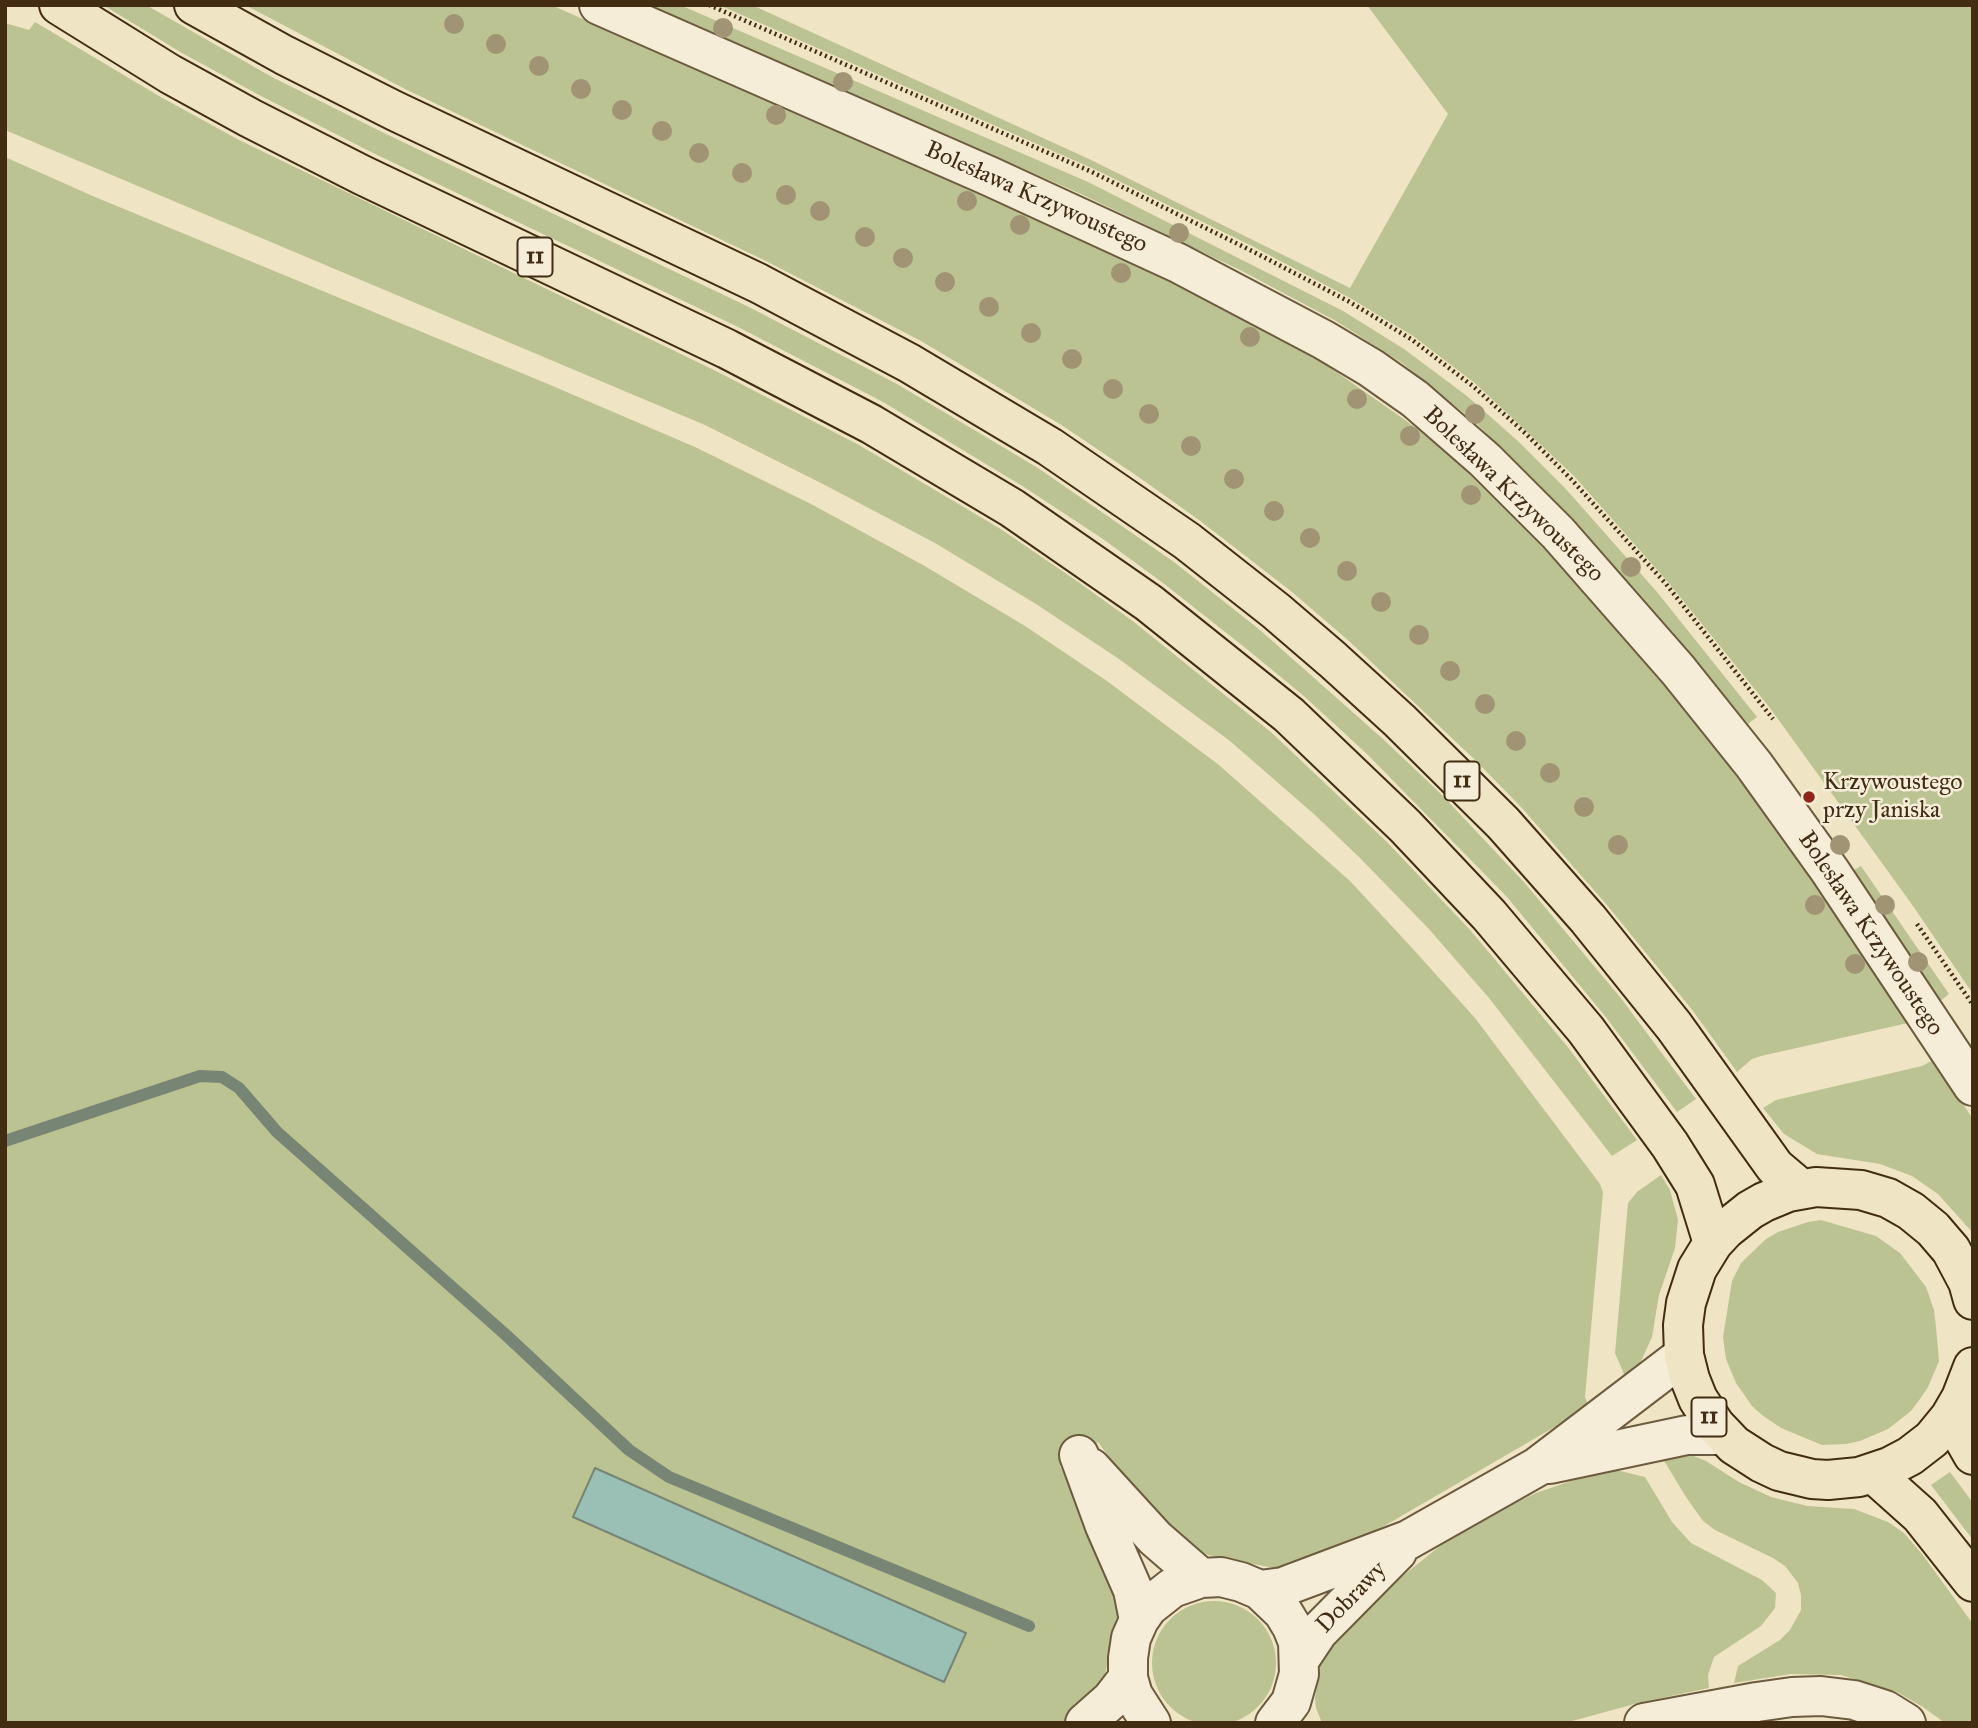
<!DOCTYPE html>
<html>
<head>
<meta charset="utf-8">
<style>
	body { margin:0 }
	#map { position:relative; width:1978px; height:1728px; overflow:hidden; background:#efe4c3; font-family:"IM FELL Great Primer",serif }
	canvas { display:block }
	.frame { position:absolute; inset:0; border:7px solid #422d13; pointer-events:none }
</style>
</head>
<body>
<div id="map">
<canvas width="1978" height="1728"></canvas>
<div class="frame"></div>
</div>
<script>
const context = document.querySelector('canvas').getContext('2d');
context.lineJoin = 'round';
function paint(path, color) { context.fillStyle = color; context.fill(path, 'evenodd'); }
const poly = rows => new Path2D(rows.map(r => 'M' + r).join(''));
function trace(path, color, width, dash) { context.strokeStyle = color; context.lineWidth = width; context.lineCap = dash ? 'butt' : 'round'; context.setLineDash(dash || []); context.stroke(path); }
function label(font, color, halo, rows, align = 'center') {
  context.font = font + ' "IM FELL Great Primer",serif'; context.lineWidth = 5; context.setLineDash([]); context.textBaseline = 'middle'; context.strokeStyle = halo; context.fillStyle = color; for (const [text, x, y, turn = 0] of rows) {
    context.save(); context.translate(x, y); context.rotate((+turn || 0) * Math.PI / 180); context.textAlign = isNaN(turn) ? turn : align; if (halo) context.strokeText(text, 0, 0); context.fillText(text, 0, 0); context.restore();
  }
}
paint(poly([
	[103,5,146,5,272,77,384,133,749,307,897,384,1038,468,1174,562,1260,630,1383,739,1441,794,1523,881,1620,997,1696,1099,1677,1112,1605,1016,1507,897,1368,755,1305,697,1248,650,1163,583,1103,539,1024,487,883,402,738,327,373,153,261,96,182,53],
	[245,5,551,5,1064,230,1222,307,1315,357,1425,434,1473,476,1544,546,1663,681,1739,775,1814,882,1908,1023,1761,1056,1752,1059,1737,1072,1693,1011,1607,905,1521,807,1473,758,1349,641,1292,592,1199,520,1140,478,1063,426,921,341,766,261,405,89],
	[649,5,680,5,1088,182,1343,311,1404,349,1467,396,1519,442,1565,488,1657,592,1757,717,1748,724,1694,658,1572,520,1475,422,1402,363,1336,321,1242,271,1081,194],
	[719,5,752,5,1089,159,1350,288,1448,114,1367,5,1973,5,1973,994,1913,906,1770,708,1668,582,1574,476,1476,384,1413,336,1350,298,1254,247,1094,169],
	[35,22,159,96,239,140,716,371,859,445,999,528,1074,579,1134,622,1272,733,1388,843,1471,931,1512,980,1567,1046,1637,1140,1612,1156,1489,998,1428,928,1360,858,1315,815,1230,741,1119,659,1036,604,935,543,823,484,705,425,5,130,5,23,29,30],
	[5,157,95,197,548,384,695,447,813,505,923,565,1025,626,1107,681,1219,765,1350,881,1413,949,1475,1018,1600,1184,1603,1192,1585,1397,1589,1407,1355,1543,1279,1569,1208,1555,1190,1547,1143,1503,1098,1442,1060,1466,1113,1569,1119,1614,1105,1674,1095,1693,1066,1723,5,1723],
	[1861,866,1949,994,1939,1002,1852,871],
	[1933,1060,1973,1119,1973,1233,1938,1194,1912,1176,1880,1164,1817,1154,1784,1134,1763,1108,1776,1100,1922,1066],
	[1661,1175,1670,1190,1678,1220,1675,1248,1659,1295,1652,1337,1641,1361,1627,1381,1615,1353,1628,1203,1637,1192],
	[1821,1220,1876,1236,1900,1253,1926,1287,1934,1310,1936,1327,1939,1361,1928,1387,1920,1399,1911,1411,1888,1429,1860,1441,1846,1444,1822,1445,1781,1428,1762,1415,1752,1406,1736,1383,1726,1359,1723,1337,1732,1281,1741,1263,1766,1239,1778,1232,1808,1222],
	[1676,1453,1691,1455,1706,1461,1739,1482,1771,1497,1807,1506,1854,1509,1888,1522,1904,1533,1922,1554,1973,1624,1973,1723,1945,1723,1923,1707,1897,1692,1841,1675,1791,1674,1734,1683,1738,1666,1780,1640,1790,1630,1801,1610,1801,1595,1798,1583,1785,1566,1773,1558,1715,1530,1703,1521,1686,1497,1663,1459],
	[1618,1465,1620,1471,1645,1477,1672,1522,1691,1543,1762,1580,1776,1593,1775,1608,1761,1626,1714,1657,1708,1675,1709,1688,1638,1703,1565,1723,1322,1723,1316,1708,1315,1698,1319,1668,1323,1656,1349,1619,1445,1542,1507,1507,1536,1493],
	[1950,1472,1973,1503,1973,1540,1931,1485],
	'1152 1663a62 62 0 1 1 124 0a62 62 0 1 1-124 0Z'
]), '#bcc392');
const water = poly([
	[595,1468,966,1633,944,1682,573,1517,595,1468]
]);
paint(water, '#9abfb4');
trace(water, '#778574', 2);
trace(poly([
	[5,1141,200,1076,222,1077,239,1088,277,1132,506,1335,629,1450,669,1477,1029,1626]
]), '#778574', 12);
const minor = poly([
	[599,5,989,176,1178,263,1324,340,1371,368,1415,399,1485,460,1558,533,1678,670,1754,765,1830,871,1973,1086],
	[1079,1455,1105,1526,1133,1590,1139,1620],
	[1550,1464,1687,1435,1724,1435],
	[1091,1468,1155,1538,1201,1578],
	[1260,1590,1283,1587,1408,1540,1537,1467,1684,1355],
	[1300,1659,1318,1632,1397,1552],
	[1085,1723,1111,1700,1128,1678],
	[1151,1723,1133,1695,1128,1678,1128,1658,1131,1638,1139,1620,1148,1607,1172,1588,1201,1578,1221,1577,1241,1582,1260,1590,1283,1612,1292,1627,1298,1642,1299,1674,1291,1702,1275,1723],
	[1644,1723,1757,1702,1792,1697,1821,1696,1854,1700,1885,1710,1906,1723]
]);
const major = poly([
	[59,5,170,74,250,118,362,175,727,349,871,424,1012,508,1149,603,1289,715,1405,826,1489,915,1586,1030,1670,1145,1695,1185,1713,1243],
	[194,5,284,55,395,111,758,283,909,363,1050,447,1187,541,1276,611,1333,660,1400,721,1503,823,1588,919,1637,980,1674,1026,1775,1167,1801,1189],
	[1973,1300,1968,1282,1951,1250,1933,1229,1911,1211,1888,1198,1861,1190,1816,1187,1788,1192,1764,1202,1750,1210,1725,1230,1713,1243,1697,1269,1686,1303,1683,1325,1684,1355,1690,1379,1698,1399,1715,1425,1734,1445,1762,1463,1779,1471,1812,1479,1828,1480,1859,1477,1889,1467,1910,1456,1932,1439,1950,1417,1961,1398,1973,1367],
	[1958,1405,1965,1441,1973,1455],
	[1873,1473,1920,1515,1973,1582]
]);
trace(minor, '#6d5b3f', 42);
trace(major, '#422d13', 42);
trace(poly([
	[709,5,1092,172,1252,251,1348,301,1411,339,1474,387,1526,434,1571,479,1666,584,1773,719],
	[1917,924,1973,1005]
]), '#422d13', 4.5, [2, 3.5]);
trace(minor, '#f5edd8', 38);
trace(major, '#efe4c3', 38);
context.fillStyle = '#a09474';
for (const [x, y] of [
	[454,24],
	[723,28],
	[496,44],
	[539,66],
	[843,82],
	[581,89],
	[622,110],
	[776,115],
	[662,131],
	[699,153],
	[742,173],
	[786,195],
	[967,201],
	[820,211],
	[1020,225],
	[1179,233],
	[865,237],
	[903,258],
	[1121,273],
	[945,282],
	[989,307],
	[1031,333],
	[1250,337],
	[1072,359],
	[1113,389],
	[1357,399],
	[1149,414],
	[1475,414],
	[1410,436],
	[1191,446],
	[1234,479],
	[1471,495],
	[1274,511],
	[1310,538],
	[1631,567],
	[1347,571],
	[1381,602],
	[1419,635],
	[1450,671],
	[1485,704],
	[1516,741],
	[1550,773],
	[1584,807],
	[1618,845],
	[1840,845],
	[1815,905],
	[1885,905],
	[1918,962],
	[1855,964]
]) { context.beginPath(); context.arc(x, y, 10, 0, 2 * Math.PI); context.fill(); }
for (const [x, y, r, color] of [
	[1809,797,7,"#8f2418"]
]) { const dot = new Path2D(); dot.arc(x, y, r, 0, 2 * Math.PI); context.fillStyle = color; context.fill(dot); trace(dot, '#f5edd8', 2.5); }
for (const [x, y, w] of [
	[535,257,35],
	[1462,781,35],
	[1709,1417,35]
]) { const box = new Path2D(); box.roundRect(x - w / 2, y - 19.5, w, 39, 5); context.fillStyle = '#f5edd8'; context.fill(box); trace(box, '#422d13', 2); }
label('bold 23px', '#422d13', null, [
	["11",535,257],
	["11",1462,781],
	["11",1709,1417]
]);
label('24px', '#422d13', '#f5edd8', [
	["Bolesława Krzywoustego",1036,198,24],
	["Bolesława Krzywoustego",1513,495,44],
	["Bolesława Krzywoustego",1870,934,56],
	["Dobrawy",1352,1598,-46]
]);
label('24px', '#422d13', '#f5edd8', [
	["Krzywoustego",1823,783],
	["przy Janiska",1823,811]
], 'left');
</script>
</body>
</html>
